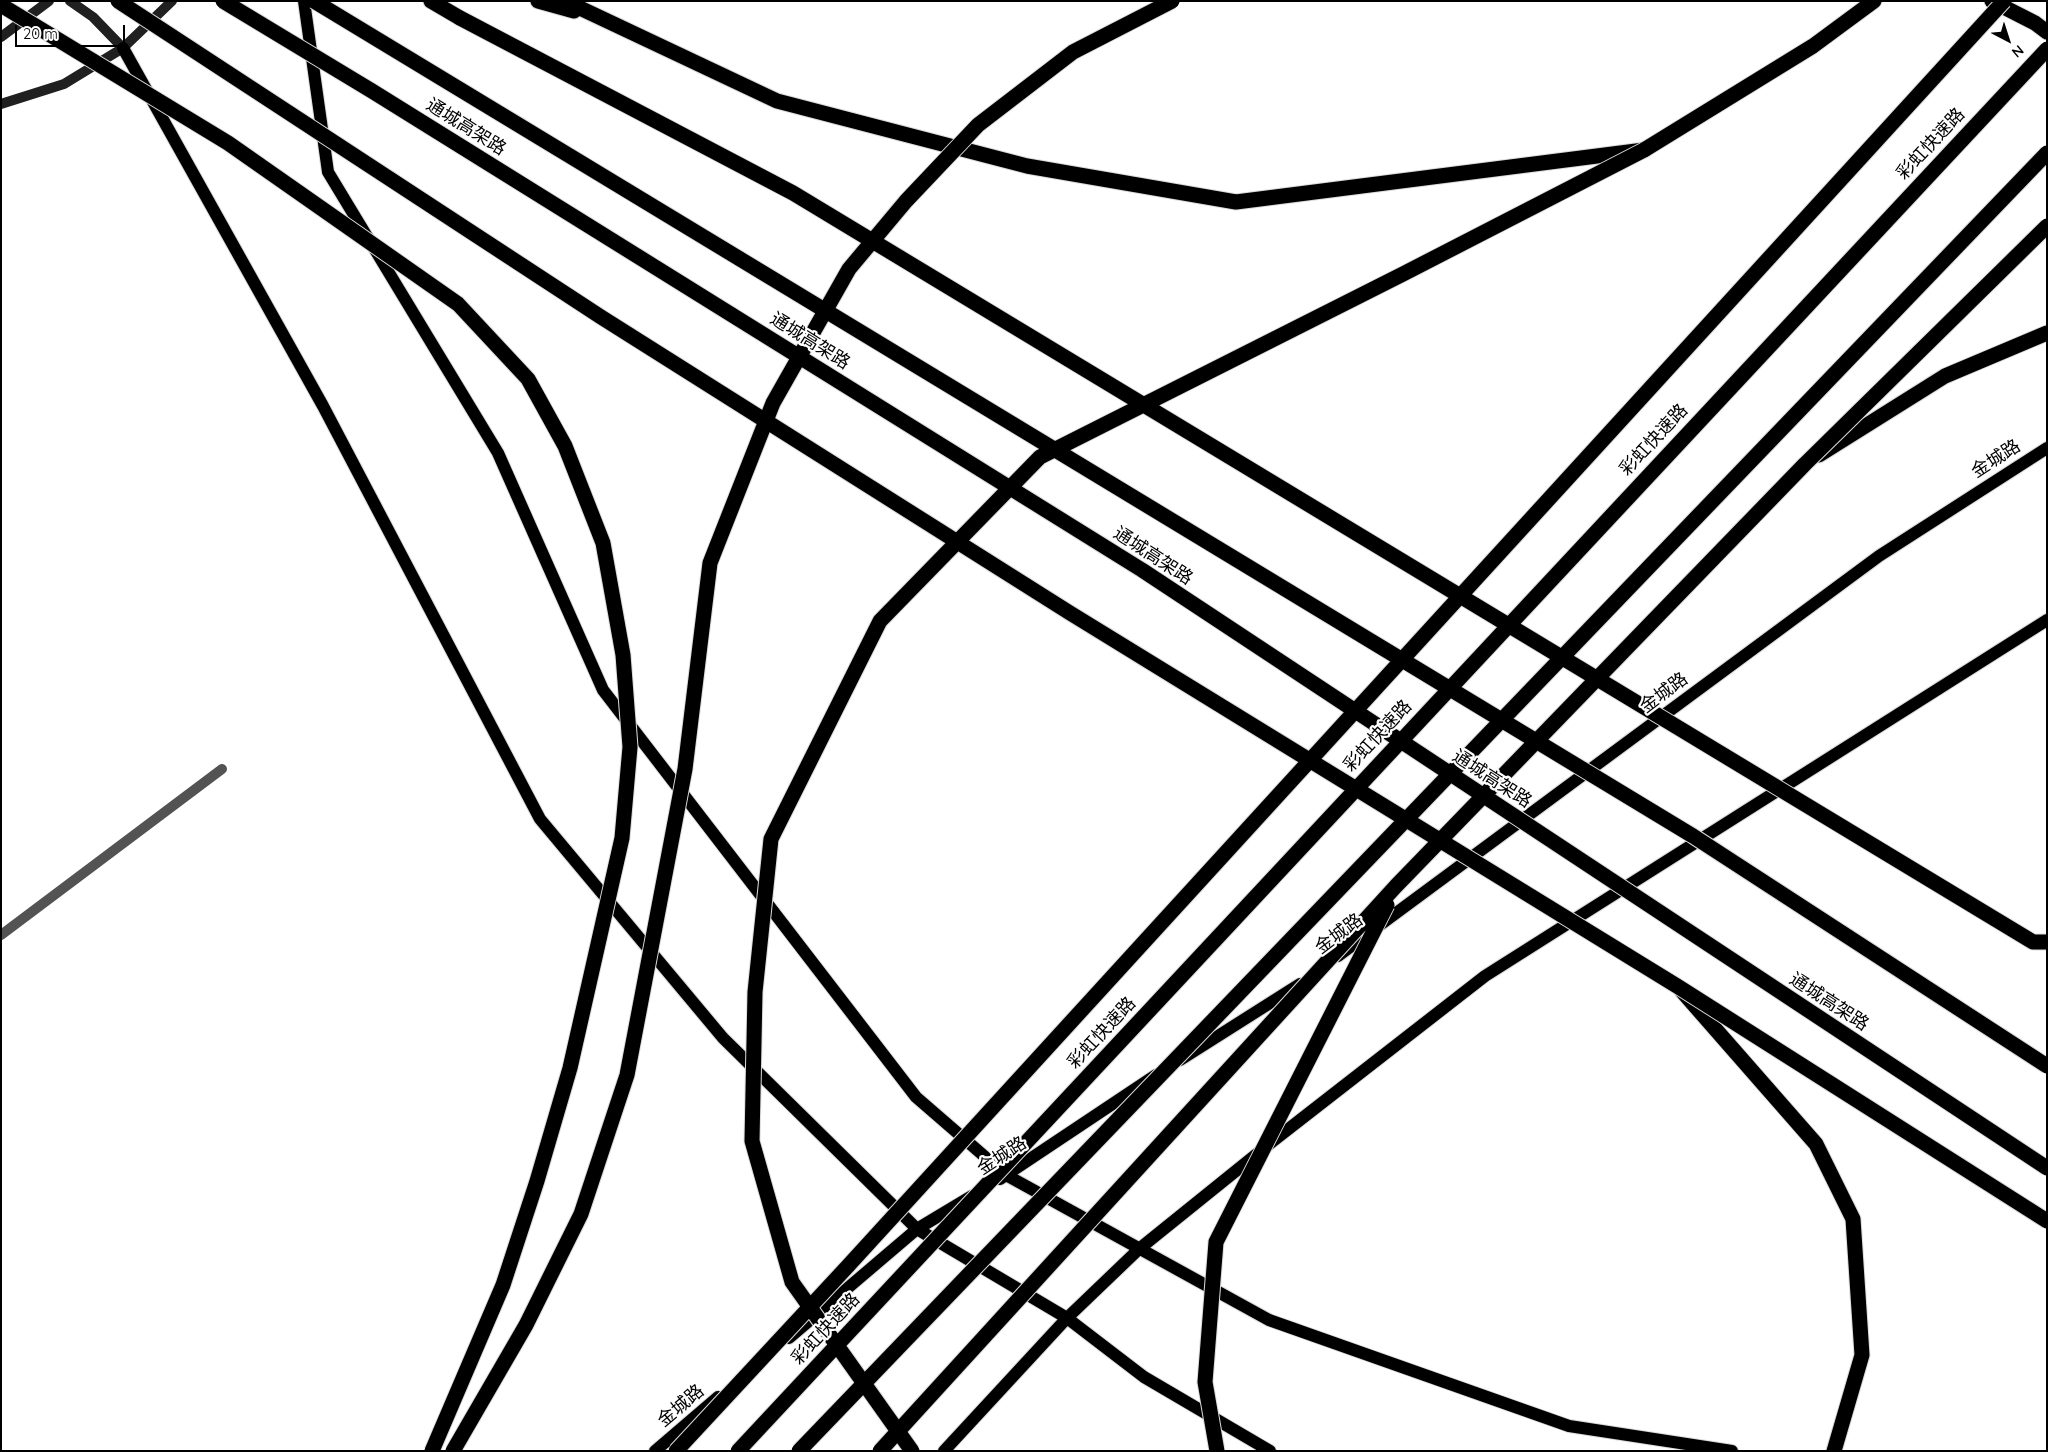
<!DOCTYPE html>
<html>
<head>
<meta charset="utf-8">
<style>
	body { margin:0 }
	#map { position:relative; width:2048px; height:1452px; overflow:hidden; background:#fff; font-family:Quicksand,sans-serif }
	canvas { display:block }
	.frame { position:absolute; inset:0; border:2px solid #000; pointer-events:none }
	.north { position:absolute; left:1983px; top:15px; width:50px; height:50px; -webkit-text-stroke:4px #fff; paint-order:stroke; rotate:140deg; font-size:14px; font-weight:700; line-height:20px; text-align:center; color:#000 }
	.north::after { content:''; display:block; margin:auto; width:18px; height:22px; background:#000; clip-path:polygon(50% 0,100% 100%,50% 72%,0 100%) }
	.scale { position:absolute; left:15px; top:25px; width:110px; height:22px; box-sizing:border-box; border:2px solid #000; border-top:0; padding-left:6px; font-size:15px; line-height:18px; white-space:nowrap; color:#000; -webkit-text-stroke:4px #fff; paint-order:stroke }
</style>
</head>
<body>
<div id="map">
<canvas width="2048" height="1452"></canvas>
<div class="frame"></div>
<div class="north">N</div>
<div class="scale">20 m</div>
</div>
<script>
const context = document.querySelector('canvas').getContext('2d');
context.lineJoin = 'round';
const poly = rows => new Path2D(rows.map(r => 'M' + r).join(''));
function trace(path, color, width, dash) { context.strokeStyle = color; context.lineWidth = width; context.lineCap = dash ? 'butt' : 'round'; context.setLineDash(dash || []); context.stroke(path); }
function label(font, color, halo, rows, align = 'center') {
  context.font = font + ' Quicksand,"Noto Sans SC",sans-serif'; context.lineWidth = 4.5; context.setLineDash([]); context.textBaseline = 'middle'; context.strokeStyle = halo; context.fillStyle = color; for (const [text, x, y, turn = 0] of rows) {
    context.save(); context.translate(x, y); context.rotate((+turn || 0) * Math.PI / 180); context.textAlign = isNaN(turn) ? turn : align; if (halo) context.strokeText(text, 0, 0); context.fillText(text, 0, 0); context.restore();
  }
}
const primary = poly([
	[304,1,328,172,498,453,603,690,916,1097,1006,1175,1269,1320,1569,1426,1732,1451],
	[123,48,323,406,540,819,723,1038,917,1229,1067,1318,1144,1377,1270,1451],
	[1338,956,1879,556,2047,448],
	[1180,1060,1300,984],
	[1000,1179,1156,1075],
	[789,1338,917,1229,972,1196],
	[655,1451,718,1397],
	[944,1451,1067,1318,1139,1249,1273,1141,1485,976,2047,620]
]);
const highway = poly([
	[431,1,460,18],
	[538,1,574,11],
	[565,1,777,101,1027,166,1236,202,1644,150,1813,46,1874,1],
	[1992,1,2035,23,2047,32],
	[1819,455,1945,376,2047,333],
	[1682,991,1816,1144,1853,1219,1862,1355,1834,1451]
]);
trace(primary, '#dbdbdb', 14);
trace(highway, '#dbdbdb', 17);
trace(poly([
	[1,935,222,769]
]), '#535353', 10);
trace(poly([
	[70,1,93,17,123,48,172,1],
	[1,37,49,1],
	[1,104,64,84,123,48]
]), '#202020', 10);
trace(primary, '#000', 12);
trace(highway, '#000', 15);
const highwayBridge = poly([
	[118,1,601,317,1070,613,1677,986,2047,1221],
	[223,1,372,91,1142,570,2047,1168],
	[314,1,1693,836,2047,1066],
	[1,5,228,143,458,304,528,379,565,446,603,543,623,655,630,747,622,838,570,1068,537,1181,503,1285,432,1451],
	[460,18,793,193,2033,942,2047,942],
	[453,1451,526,1325,581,1214,627,1075,685,769,710,563,773,403,849,269,906,201,978,125,1073,52,1172,1],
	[676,1451,847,1267,2004,1],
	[738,1451,2047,49],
	[799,1451,2047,153],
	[880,1451,1396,886,1805,464,2047,226],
	[912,1451,792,1282,752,1141,755,992,771,839,880,621,1040,457,1403,274,1644,150],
	[1217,1451,1205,1382,1216,1242,1387,905]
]);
trace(highwayBridge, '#dbdbdb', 17, []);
trace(highwayBridge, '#000', 15);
label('18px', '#000', '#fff', [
	["通城高架路",466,127,32],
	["彩虹快速路",1931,144,-47],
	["通城高架路",810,341,32],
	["彩虹快速路",1654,440,-47],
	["金城路",1996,459,-33],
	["通城高架路",1153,556,33],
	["金城路",1664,693,-37],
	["彩虹快速路",1378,736,-47],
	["通城高架路",1492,779,33],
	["金城路",1339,934,-37],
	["通城高架路",1829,1002,33],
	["彩虹快速路",1102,1033,-47],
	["金城路",1002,1156,-33],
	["彩虹快速路",826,1329,-47],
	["金城路",681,1406,-40]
]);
</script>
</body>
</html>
